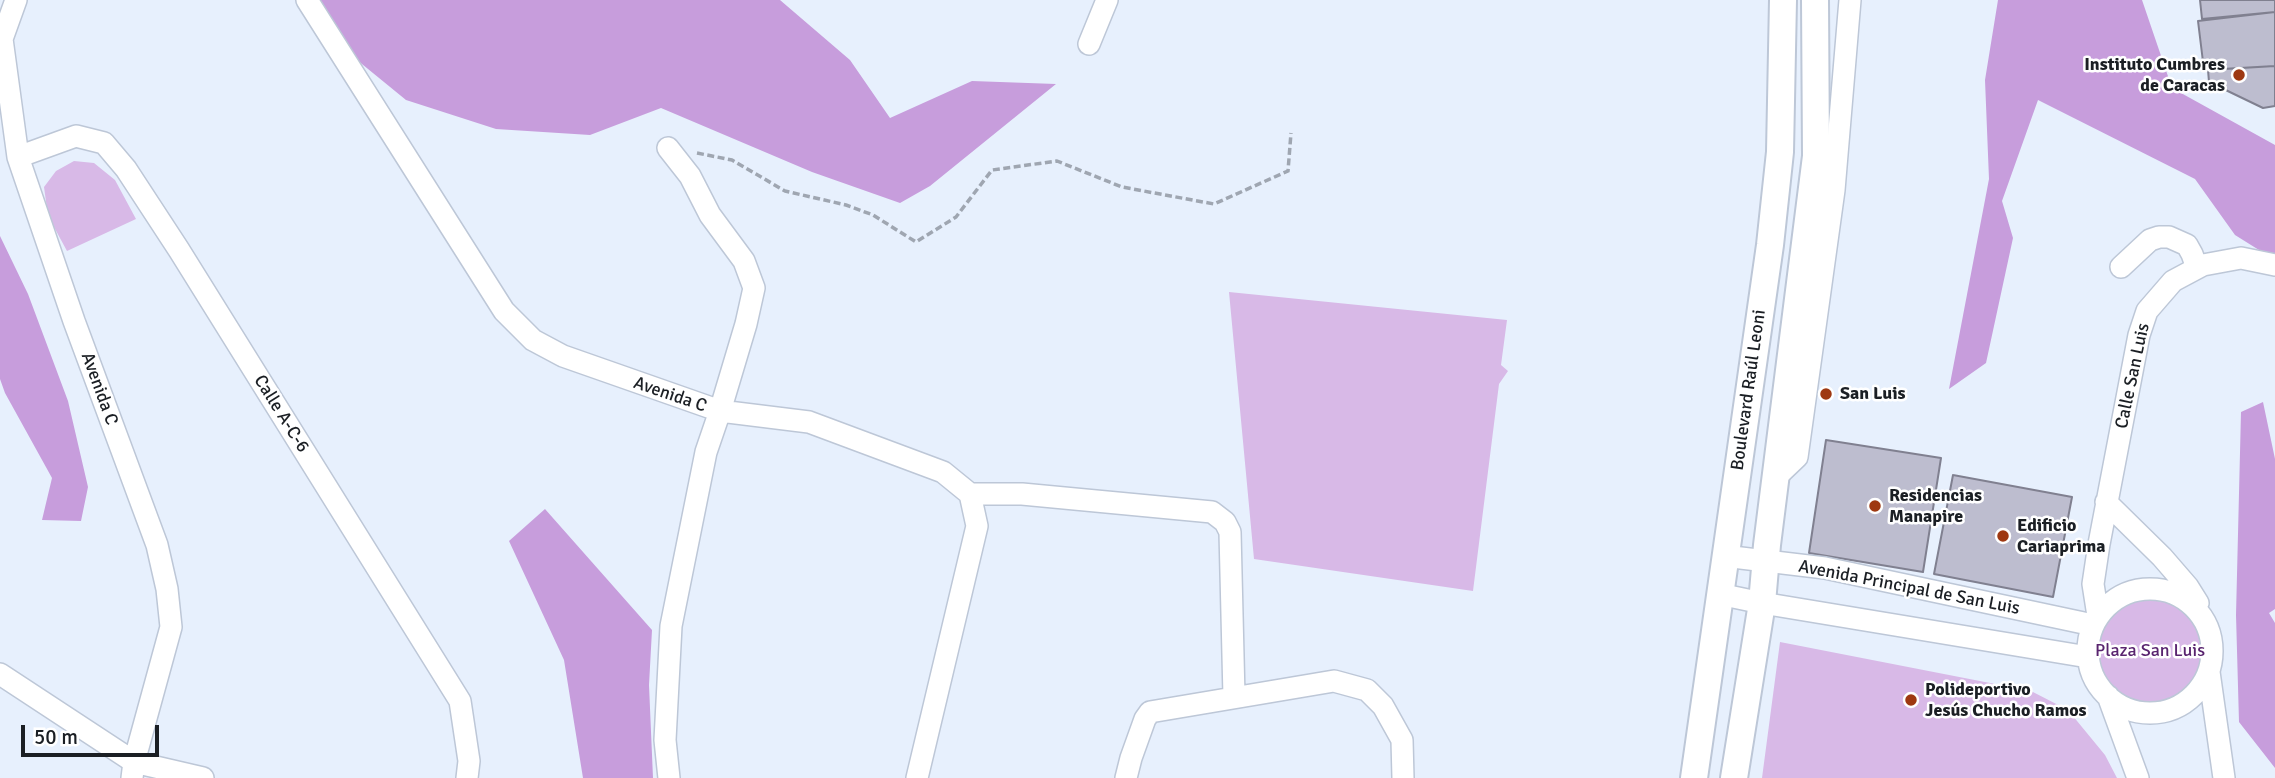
<!DOCTYPE html>
<html>
<head>
<meta charset="utf-8">
<style>
	body { margin:0 }
	#map { position:relative; width:2275px; height:778px; overflow:hidden; background:#e7f0fd; font-family:Signika,sans-serif }
	canvas { display:block }
	.scale { position:absolute; left:21px; top:725px; width:138px; height:32px; box-sizing:border-box; border:4px solid #1b1f24; border-top:0; padding-left:9px; font-size:21px; line-height:24px; white-space:nowrap; color:#1b1f24; -webkit-text-stroke:5px #fff; paint-order:stroke }
</style>
</head>
<body>
<div id="map">
<canvas width="2275" height="778"></canvas>
<div class="scale">50 m</div>
</div>
<script>
const context = document.querySelector('canvas').getContext('2d');
context.lineJoin = 'round';
function paint(path, color) { context.fillStyle = color; context.fill(path, 'evenodd'); }
const poly = rows => new Path2D(rows.map(r => 'M' + r).join(''));
function trace(path, color, width, dash) { context.strokeStyle = color; context.lineWidth = width; context.lineCap = dash ? 'butt' : 'round'; context.setLineDash(dash || []); context.stroke(path); }
function label(font, color, halo, rows, align = 'center') {
  context.font = font + ' Signika,sans-serif'; context.lineWidth = 5; context.setLineDash([]); context.textBaseline = 'middle'; context.strokeStyle = halo; context.fillStyle = color; for (const [text, x, y, turn = 0] of rows) {
    context.save(); context.translate(x, y); context.rotate((+turn || 0) * Math.PI / 180); context.textAlign = isNaN(turn) ? turn : align; if (halo) context.strokeText(text, 0, 0); context.fillText(text, 0, 0); context.restore();
  }
}
paint(poly([
	[74,161,94,163,115,180,136,219,67,251,48,216,44,187,56,171],
	[1229,292,1507,320,1501,365,1508,371,1499,384,1473,591,1254,559],
	'2088 651a62 62 0 1 1 124 0a62 62 0 1 1-124 0Z',
	[1780,642,2031,691,2068,710,2105,755,2117,778,1762,778]
]), '#d8b9e7');
paint(poly([
	[312,0,780,0,850,60,890,118,972,81,1056,84,930,186,900,203,812,172,661,108,590,135,496,129,406,100,357,60],
	[1998,0,2142,0,2172,88,2275,145,2275,260,2235,235,2195,179,2038,100,2002,201,2013,238,1986,363,1949,389,1989,179,1985,80],
	[0,236,28,294,68,401,88,487,81,521,42,520,52,478,5,393,0,379],
	[2263,402,2275,459,2275,609,2269,613,2275,623,2275,768,2239,722,2236,615,2241,412],
	[545,509,652,630,649,685,653,778,583,778,564,660,509,541]
]), '#c79ddc');
const building = poly([
	[2200,0,2275,0,2275,12,2202,19,2200,0],
	[2275,12,2275,66,2204,70,2198,21,2275,12],
	[2275,66,2275,106,2263,108,2209,82,2208,70,2275,66],
	[1826,440,1941,458,1923,572,1809,553,1826,440],
	[1953,475,2072,497,2053,597,1934,574,1953,475]
]);
paint(building, '#bdbdcf');
trace(building, '#808090', 2);
const minor = poly([
	[16,0,2,39,18,157,74,321,157,545,167,589,171,627,134,762,132,778],
	[307,0,504,311,533,340,563,356,720,411,746,324,754,288,744,261,710,215,690,176,668,148],
	[1089,44,1107,0],
	[18,157,76,136,104,143,126,169,179,250,460,701,469,761,467,778],
	[2121,267,2150,240,2159,237,2169,237,2187,245,2192,254,2197,268],
	[1776,477,1797,457,1834,190,1850,0],
	[970,494,1022,494,1212,512,1225,522,1230,532,1234,697],
	[2106,502,2162,557,2188,587,2198,603],
	[1724,556,1825,568,2093,625],
	'2088 651a62 62 0 1 1 124 0a62 62 0 1 1-124 0Z',
	[1719,594,1762,603,2088,657],
	[2098,616,2093,584,2099,544,2139,335,2147,311,2173,281,2203,265,2241,258,2275,265],
	[2209,672,2224,778],
	[0,674,134,762,203,778],
	[2108,696,2138,778],
	[669,778,665,740,671,626,706,452,720,411,809,422,943,472,970,494,977,526,917,778],
	[1126,778,1131,758,1145,719,1150,712,1334,681,1367,690,1383,706,1402,740,1403,778]
]);
const major = poly([
	[1694,778,1770,245,1780,152,1783,0],
	[1734,778,1762,603,1767,545,1816,156,1815,0]
]);
trace(minor, '#bdc7d7', 24);
trace(major, '#bdc7d7', 30);
trace(poly([
	[697,153,732,160,785,191,846,205,873,215,916,242,956,217,992,170,1057,161,1122,187,1214,204,1288,171,1291,133]
]), '#9fa6b1', 3.5, [7, 3.5]);
trace(minor, '#fff', 21);
trace(major, '#fff', 26);
for (const [x, y, r, color] of [
	[2239,75,7,"#9e3811"],
	[1826,394,7,"#9e3811"],
	[1875,506,7,"#9e3811"],
	[2003,536,7,"#9e3811"],
	[1911,700,7,"#9e3811"]
]) { const dot = new Path2D(); dot.arc(x, y, r, 0, 2 * Math.PI); context.fillStyle = color; context.fill(dot); trace(dot, '#fff', 2.5); }
label('bold 18px', '#1b1f24', '#fff', [
	["Instituto Cumbres",2225,65,"right"],
	["de Caracas",2225,86,"right"],
	["San Luis",1840,394],
	["Residencias",1889,496],
	["Manapire",1889,517],
	["Edificio",2017,526],
	["Cariaprima",2017,547],
	["Polideportivo",1925,690],
	["Jesús Chucho Ramos",1925,711]
], 'left');
label('18px', '#1b1f24', '#fff', [
	["Calle San Luis",2133,376,-78],
	["Avenida C",99,389,70],
	["Boulevard Raúl Leoni",1749,390,-82],
	["Avenida C",670,395,19],
	["Calle A-C-6",281,414,58],
	["Avenida Principal de San Luis",1909,588,11]
]);
label('18px', '#59246f', '#fff', [
	["Plaza San Luis",2150,651]
]);
</script>
</body>
</html>
